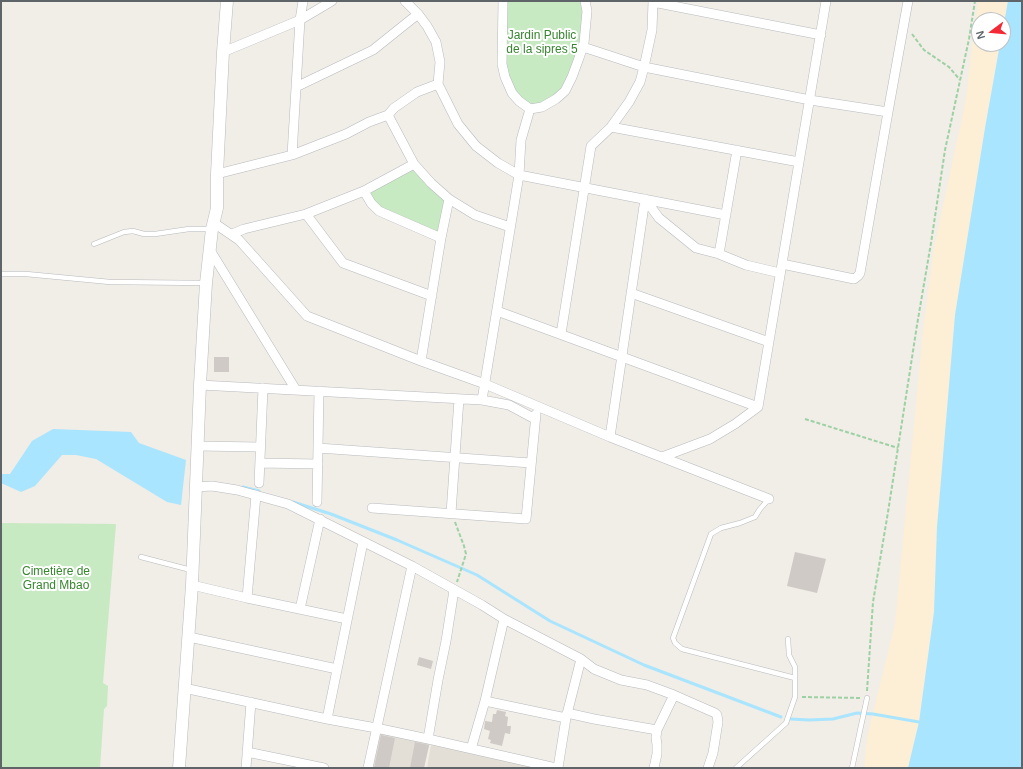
<!DOCTYPE html>
<html>
<head>
<meta charset="utf-8">
<style>
	body { margin:0 }
	#map { position:relative; width:1023px; height:769px; overflow:hidden; background:#f1ede7; font-family:Arial,sans-serif }
	canvas { display:block }
	.frame { position:absolute; inset:0; border:2px solid #5e6468; pointer-events:none }
	.north { position:absolute; left:971px; top:12px; width:40px; height:40px; box-sizing:border-box; background:#fff; border:1px solid #bfc1c3; border-radius:50%; rotate:254deg; font-size:11px; font-weight:700; line-height:16px; text-align:center; color:#5e6468 }
	.north::after { content:''; display:block; margin:auto; width:14px; height:18px; background:#f52835; clip-path:polygon(50% 0,100% 100%,50% 72%,0 100%) }
</style>
</head>
<body>
<div id="map">
<canvas width="1023" height="769"></canvas>
<div class="frame"></div>
<div class="north">N</div>
</div>
<script>
const context = document.querySelector('canvas').getContext('2d');
context.lineJoin = 'round';
function paint(path, color) { context.fillStyle = color; context.fill(path, 'evenodd'); }
const poly = rows => new Path2D(rows.map(r => 'M' + r).join(''));
function trace(path, color, width, dash) { context.strokeStyle = color; context.lineWidth = width; context.lineCap = dash ? 'butt' : 'round'; context.setLineDash(dash || []); context.stroke(path); }
function label(font, color, halo, rows, align = 'center') {
  context.font = font + ' Arial,sans-serif'; context.lineWidth = 4; context.setLineDash([]); context.textBaseline = 'middle'; context.strokeStyle = halo; context.fillStyle = color; for (const [text, x, y, turn = 0] of rows) {
    context.save(); context.translate(x, y); context.rotate((+turn || 0) * Math.PI / 180); context.textAlign = isNaN(turn) ? turn : align; if (halo) context.strokeText(text, 0, 0); context.fillText(text, 0, 0); context.restore();
  }
}
paint(poly([
	[380,732,430,742,424,768,373,768],
	[431,745,548,768,427,768]
]), '#e3dfd7');
paint(poly([
	[503,1,587,1,573,78,551,101,530,108,512,91,501,36],
	[414,166,450,201,442,234,380,209,365,192],
	[1,523,116,524,103,683,108,686,107,706,104,709,100,768,1,768]
]), '#c7eac2');
paint(poly([
	[978,1,1008,1,1003,29,1003,20,979,20,979,44,1000,44,985,128,937,527,934,612,919,722,908,768,864,768,867,738,895,623,923,330,934,247,965,104]
]), '#fdeed6');
paint(poly([
	[1008,1,1022,1,1022,768,908,768,919,722,934,612,937,527,955,315,985,128,1000,44,1003,44,1003,29],
	[53,429,131,432,139,443,186,460,181,505,167,502,96,459,76,455,62,455,35,486,21,492,1,483,1,474,10,474,32,441]
]), '#a9e5ff');
trace(poly([
	[243,487,259,491],
	[293,502,331,514,397,540,477,575,550,621,644,665,781,717],
	[791,719,809,720,833,719,857,713,873,714,919,722]
]), '#a9e5ff', 3);
paint(poly([
	[214,357,229,357,229,372,214,372],
	[795,552,826,559,817,593,787,586],
	[419,657,433,661,431,669,417,665],
	[497,710,506,712,505,716,508,717,507,726,511,726,510,734,505,733,502,746,490,743,491,740,488,739,490,731,484,729,485,721,492,722,493,714,496,714],
	[381,735,395,738,389,768,374,768],
	[415,742,429,745,424,768,410,768]
]), '#cfcac5');
const service = poly([
	[94,244,124,232,133,231,144,234,155,234,189,229,210,229],
	[1,274,26,274,110,282,205,283],
	[769,499,760,509,755,517,740,523,721,528,711,534,673,638,675,643,682,649,795,678],
	[141,557,191,570],
	[736,768,786,723,795,697,795,667,789,655,788,639],
	[852,768,867,698]
]);
const minor = poly([
	[405,1,418,14,427,26,436,42,440,62,438,84,458,124,476,146,498,163,519,175,726,215],
	[503,1,502,64,505,77,512,93,519,101,530,109,542,107,556,99,565,91,572,77,579,58,584,43,587,11,585,1],
	[653,2,821,35],
	[583,47,644,67,810,100,888,112,908,1],
	[223,52,300,20,332,1],
	[296,87,373,50,418,14],
	[388,115,414,164,431,183,449,199,475,215,510,227],
	[611,127,799,162],
	[292,155,300,20,303,1],
	[217,174,292,155,346,134,369,122,388,115,394,108,417,92,438,84],
	[364,191,371,203,379,211,441,238],
	[645,199,659,218,696,248,719,254,746,265,780,273],
	[306,214,343,263,432,296],
	[214,223,239,240,307,316,421,361,485,384,610,437,769,499],
	[232,234,244,229,306,214,364,191,414,164],
	[210,250,296,390],
	[719,254,737,150],
	[782,264,854,279,858,276,860,273,888,112],
	[631,293,769,342],
	[497,311,758,407],
	[561,334,591,146,611,127,629,102,640,82,644,67,652,30,653,1],
	[421,361,441,238,449,199],
	[200,385,482,400,509,405,535,419],
	[482,400,519,175,521,140,530,109],
	[610,437,645,199],
	[197,446,260,447],
	[318,448,531,463],
	[662,457,710,439,735,424,758,407,826,1],
	[260,463,318,464],
	[259,483,263,388],
	[196,487,212,486,237,490,288,504,412,566,482,605,504,619,581,659,594,669,621,680,647,685,674,695,715,713,717,715,718,722,713,753,708,768],
	[317,502,319,391],
	[372,508,526,519,536,414],
	[451,513,459,399],
	[192,585,247,598,347,619],
	[247,598,256,495],
	[300,609,320,519],
	[189,637,337,669],
	[184,688,327,719,376,728,428,739,556,768],
	[485,701,566,718],
	[567,713,594,719,657,730],
	[327,719,363,542],
	[428,739,438,680,446,641,454,590],
	[471,749,485,701,504,619],
	[247,752,324,768],
	[246,768,251,702],
	[368,768,412,566],
	[558,768,566,718,581,659],
	[654,768,657,754,657,745,656,737,657,730,674,695]
]);
const tertiary = poly([
	[179,768,192,585,200,385,206,283,212,229,217,208,217,174,223,52,227,1]
]);
trace(service, '#b7babe', 5.5);
trace(minor, '#b7babe', 10);
trace(tertiary, '#b7babe', 13);
trace(poly([
	[912,34,924,50,949,67,960,80],
	[805,419,898,448],
	[455,522,464,546,466,554,457,582],
	[867,691,873,602,888,512,909,377,917,325,931,243,945,150,969,39,975,1],
	[802,697,862,698]
]), '#9dd1a4', 2, [4, 2]);
trace(service, '#fff', 4.5);
trace(minor, '#fff', 9);
trace(tertiary, '#fff', 12);
label('12px', '#37852f', '#fff', [
	["Jardin Public",542,36],
	["de la sipres 5",542,50],
	["Cimetière de",56,572],
	["Grand Mbao",56,586]
]);
</script>
</body>
</html>
